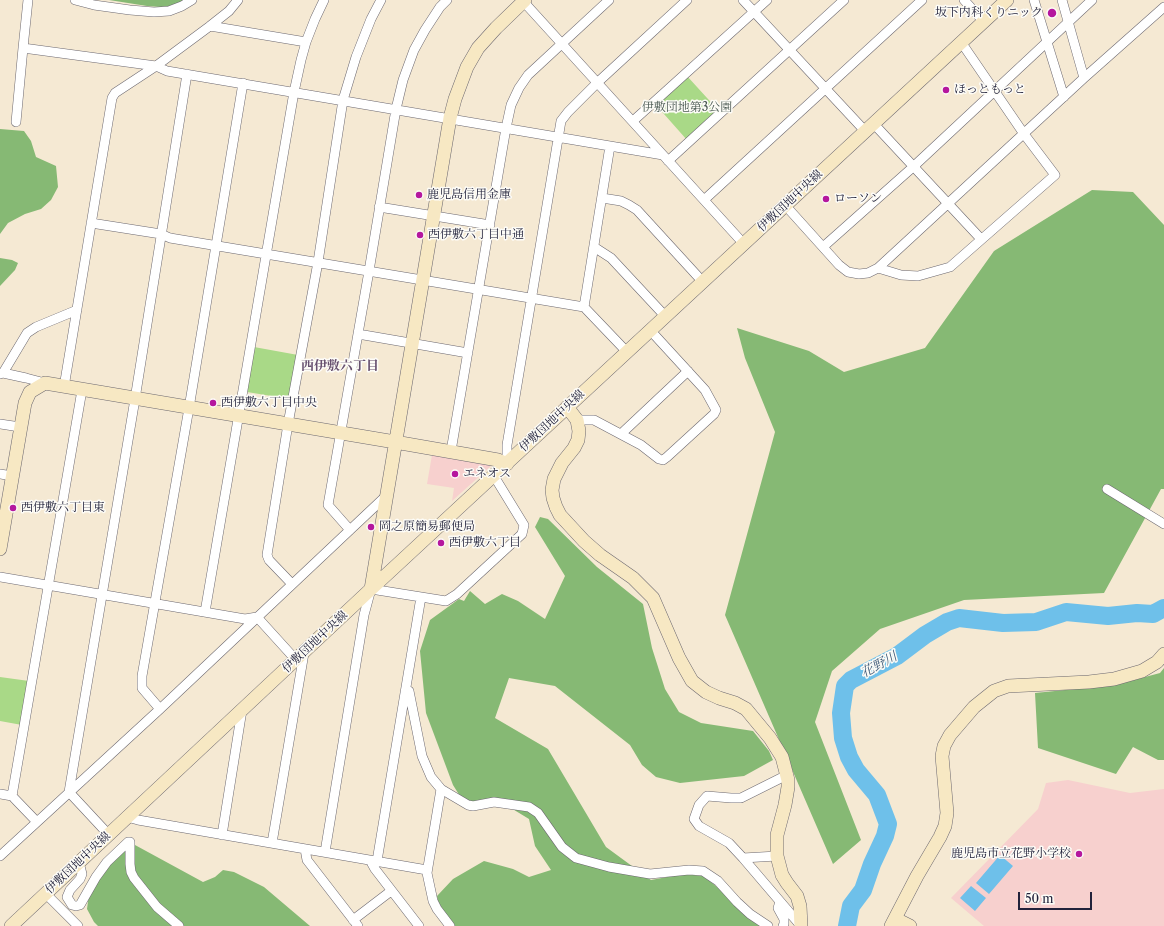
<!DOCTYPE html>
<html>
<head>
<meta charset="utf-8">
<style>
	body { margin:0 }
	#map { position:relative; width:1164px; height:926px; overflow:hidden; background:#f5e9d3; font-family:"Libre Caslon Text",serif }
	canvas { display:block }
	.scale { position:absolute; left:1018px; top:892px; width:74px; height:18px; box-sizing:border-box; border:2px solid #22223b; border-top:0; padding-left:5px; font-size:12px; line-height:14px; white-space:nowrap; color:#22223b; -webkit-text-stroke:3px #fdfcf7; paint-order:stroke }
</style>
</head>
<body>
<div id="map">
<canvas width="1164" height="926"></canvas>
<div class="scale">50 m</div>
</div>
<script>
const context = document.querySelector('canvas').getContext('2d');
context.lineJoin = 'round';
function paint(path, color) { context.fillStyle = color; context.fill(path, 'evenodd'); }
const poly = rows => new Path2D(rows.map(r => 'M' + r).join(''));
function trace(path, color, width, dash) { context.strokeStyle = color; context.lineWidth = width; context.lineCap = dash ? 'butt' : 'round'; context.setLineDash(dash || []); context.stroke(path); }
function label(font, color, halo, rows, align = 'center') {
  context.font = font + ' "Libre Caslon Text","Noto Serif JP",serif'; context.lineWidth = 3; context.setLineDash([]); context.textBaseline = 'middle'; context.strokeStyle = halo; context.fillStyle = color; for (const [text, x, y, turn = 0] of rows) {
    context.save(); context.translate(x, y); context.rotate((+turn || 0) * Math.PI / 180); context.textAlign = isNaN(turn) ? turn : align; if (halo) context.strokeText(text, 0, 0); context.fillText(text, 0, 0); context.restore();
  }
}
paint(poly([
	[432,455,492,465,452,501,454,488,427,484],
	[1068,780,1130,793,1164,789,1164,926,984,926,951,898,1038,809,1046,783]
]), '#f7d0ce');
paint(poly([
	[687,76,718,110,687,140,656,105],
	[254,347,298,355,290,399,247,392],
	[0,677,29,681,22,725,0,721]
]), '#a9d987');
paint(poly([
	[109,0,184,0,178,5,161,7,147,6],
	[0,129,24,131,31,141,36,157,56,166,58,187,51,200,41,209,25,214,8,223,0,234],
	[1092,190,1133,192,1164,225,1164,489,1161,489,1104,593,964,600,880,629,832,671,815,722,861,840,833,864,725,615,775,432,745,358,737,328,809,351,844,372,925,348,994,251],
	[0,258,12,260,18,263,15,270,0,286],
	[540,517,548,519,597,567,643,604,652,648,665,689,679,712,701,723,753,731,769,751,773,760,744,776,680,783,656,777,642,765,630,745,555,686,509,678,495,718,548,749,606,847,651,880,683,874,704,876,763,926,453,926,438,902,437,896,453,879,484,861,513,869,529,877,551,870,535,846,529,819,506,805,463,801,453,785,426,713,420,651,430,620,459,599,464,601,470,591,485,604,502,594,518,601,545,619,565,576,535,527],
	[1164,668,1164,760,1158,760,1133,747,1116,774,1038,748,1035,693,1115,685,1160,673],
	[135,845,203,882,215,877,223,870,234,872,264,887,310,926,98,926,94,922,87,909,89,894,102,872,126,848]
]), '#86b974');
paint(poly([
	[1000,855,1013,866,989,894,976,883],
	[971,886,986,898,975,911,960,898]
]), '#6ec0ea');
trace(poly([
	[847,926,851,906,863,890,872,864,885,836,888,824,877,795,856,770,849,757,843,738,841,713,845,686,851,680,897,656,925,635,947,622,959,618,1003,623,1036,622,1066,612,1108,616,1137,613,1153,614,1164,608]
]), '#6ec0ea', 18);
const street = poly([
	[28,0,23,48,156,66,167,71,663,155],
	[75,0,94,5,130,10,154,12,169,11,182,6,192,0],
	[522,0,743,243],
	[743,0,865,131],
	[964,0,984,22],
	[1034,0,1064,97],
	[1062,0,1084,78],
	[210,26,306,42],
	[633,121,767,0],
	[16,122,23,48],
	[873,123,981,239],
	[668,161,844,0],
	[602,198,621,201,629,205,637,210,702,281],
	[704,200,922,0],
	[785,205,839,265,848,272,859,274,868,273,878,268,1084,78,1164,7],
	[379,207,490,225],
	[91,223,161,234,170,238,584,307,627,352],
	[594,247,611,258,665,316],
	[823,247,913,167,1092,0],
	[878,268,901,275,918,276,950,267,1055,175,1024,134,961,42],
	[584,307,610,146],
	[358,334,468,353],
	[3,373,27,333,36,327,77,310],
	[0,374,3,373,26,378,45,383],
	[64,387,112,98,115,93,156,66,210,26,229,11,238,0],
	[577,420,594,420,641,445,659,459,663,460,667,457,714,414,716,410,705,390,650,330],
	[0,424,20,427],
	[621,434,688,371],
	[451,451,506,128,511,105,519,88,528,75,609,0],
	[507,464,507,445,561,121,568,112,598,82,687,0],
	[0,474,12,476],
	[1107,489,1164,524],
	[350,530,328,505,369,271,396,109,403,80,414,50,425,30,440,7,447,0],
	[0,577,245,619,257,617],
	[292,584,269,560,267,555,288,424,318,262,343,100,356,57,371,19,381,0],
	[421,597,446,601,457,594,522,534,524,525,494,476],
	[205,612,294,92,301,60,306,42,315,19,324,0],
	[257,617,296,660],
	[409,691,422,756,431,777,441,789,427,873,433,901,437,909,450,926],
	[160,709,142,688,142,676,189,408,243,83],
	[441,789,468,805,473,806,494,802,529,807,538,813,562,847,576,858,609,867,650,874,689,870,703,871,718,881,737,902,750,914,768,926],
	[0,794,12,796,37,822],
	[12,796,82,390],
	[127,817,138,820,427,870],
	[109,835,69,792,135,399,187,74],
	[222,835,242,710],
	[272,843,304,653],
	[305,849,307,860,358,926],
	[325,852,364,615,371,589,421,597,377,861],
	[0,856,160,709,386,496],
	[777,856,743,858,729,843,699,826,694,819,699,805,707,796,731,798,741,798,787,775],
	[743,858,801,926],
	[370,860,375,869,419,926],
	[79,862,82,874,80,879,70,890,67,897,72,905,76,906,80,905,96,877,107,862,128,842,130,842,130,864,131,872,134,878,157,907,179,926],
	[46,894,78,926],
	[780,902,778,908,784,919,784,924,783,926],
	[353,920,391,891]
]);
const secondary = poly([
	[567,407,577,420,579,431,578,440,574,448,562,463,554,479,552,490,553,498,556,507,560,515,584,541,600,555,633,578,653,598,679,658,692,681,706,692,719,698,735,703,746,709,770,738,782,757,788,780,788,787,785,805,777,835,777,856,782,875,787,883,797,896,800,906,801,926],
	[0,549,25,403,30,392,45,383,395,442,498,460,507,464],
	[371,589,450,118,455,99,467,67,478,48,496,28,525,0],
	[896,919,910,926],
	[11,926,371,589,1007,0],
	[891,926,917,876,940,837,945,826,947,813,942,756,944,746,950,735,974,707,994,691,1008,686,1089,682,1114,679,1142,671,1157,662,1164,654]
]);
trace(street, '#6c6870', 10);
trace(secondary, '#6c6870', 14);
trace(street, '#fff', 9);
trace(secondary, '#f7e8c3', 13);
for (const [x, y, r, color] of [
	[1052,13,5,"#b5179e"],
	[946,90,4,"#b5179e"],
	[419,195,4,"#b5179e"],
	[826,199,4,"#b5179e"],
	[420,235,4,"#b5179e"],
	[213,403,4,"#b5179e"],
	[455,474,4,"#b5179e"],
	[13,508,4,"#b5179e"],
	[371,527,4,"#b5179e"],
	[441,543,4,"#b5179e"],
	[1079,854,4,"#b5179e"]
]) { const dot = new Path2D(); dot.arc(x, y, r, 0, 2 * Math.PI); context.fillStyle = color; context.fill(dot); trace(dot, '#fdfcf7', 1.5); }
label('12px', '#22223b', '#fdfcf7', [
	["坂下内科くりニック",1043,13,"right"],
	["ほっともっと",954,90],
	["鹿児島信用金庫",427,195],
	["ローソン",834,199],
	["西伊敷六丁目中通",428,235],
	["西伊敷六丁目中央",221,403],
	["エネオス",463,474],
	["西伊敷六丁目東",21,508],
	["岡之原簡易郵便局",379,527],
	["西伊敷六丁目",449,543],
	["鹿児島市立花野小学校",1071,854,"right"]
], 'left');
label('12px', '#4a5952', '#fdfcf7', [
	["伊敷団地第3公園",687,108]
]);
label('12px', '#22223b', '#fdfcf7', [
	["伊敷団地中央線",790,201,-43],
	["伊敷団地中央線",552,421,-43],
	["伊敷団地中央線",315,642,-43],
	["伊敷団地中央線",78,863,-43]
]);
label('bold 13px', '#67506f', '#fdfcf7', [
	["西伊敷六丁目",340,366]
]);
label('italic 13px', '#3d5978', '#fdfcf7', [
	["花野川",879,665,-29]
]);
</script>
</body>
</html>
